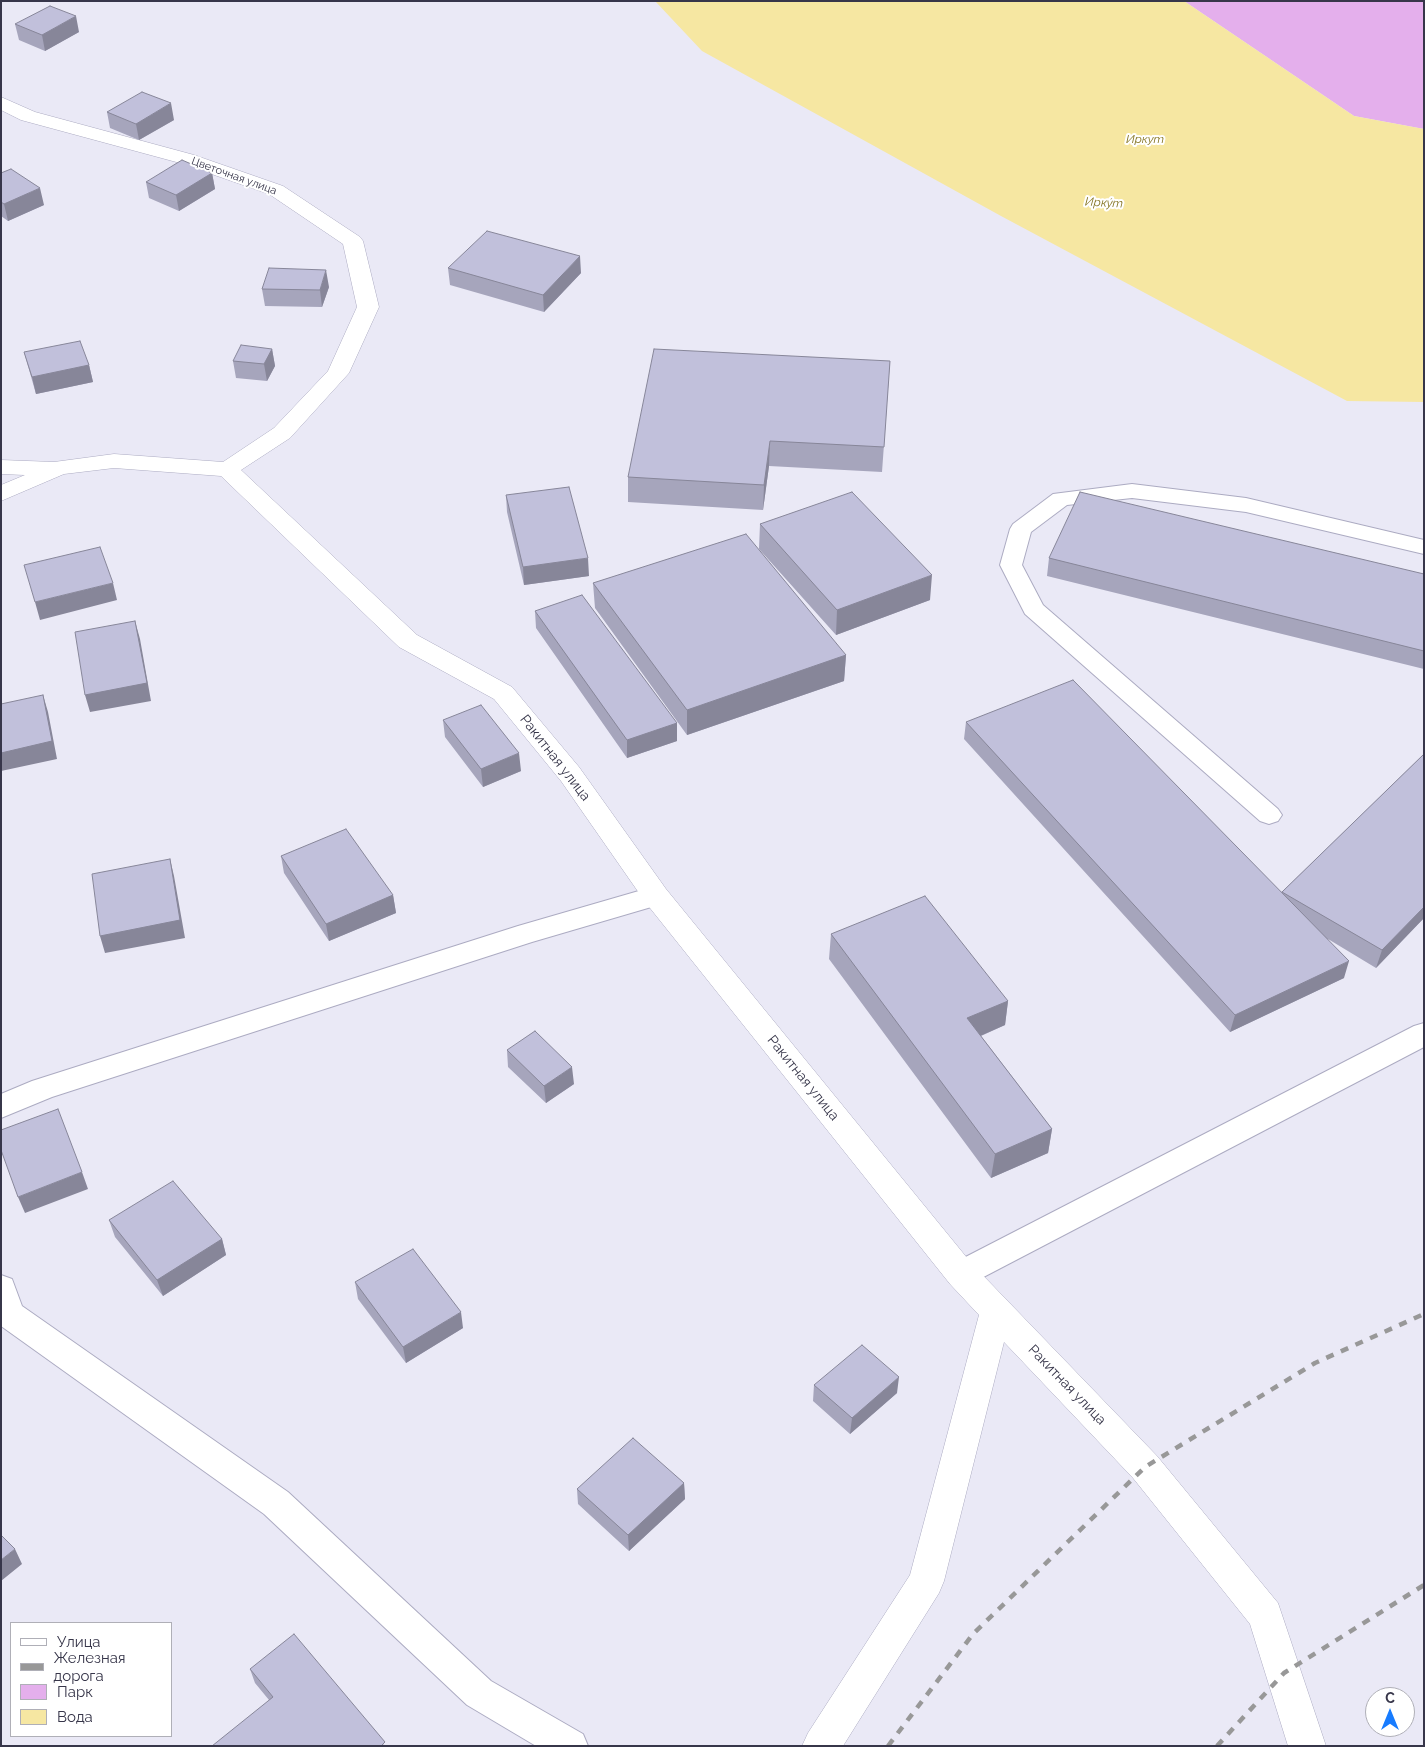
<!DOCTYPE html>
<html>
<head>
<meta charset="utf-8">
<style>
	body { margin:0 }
	#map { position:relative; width:1425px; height:1747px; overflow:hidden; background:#eae9f6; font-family:Raleway,sans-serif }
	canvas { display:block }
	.frame { position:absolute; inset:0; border:2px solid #37364a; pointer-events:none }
	.legend { position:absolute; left:10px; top:1622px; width:162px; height:115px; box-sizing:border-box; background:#fff; border:1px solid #afafb7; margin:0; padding:6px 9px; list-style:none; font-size:15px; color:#37364a }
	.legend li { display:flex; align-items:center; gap:10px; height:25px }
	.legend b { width:25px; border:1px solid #afafb7 }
	.north { position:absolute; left:1365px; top:1687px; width:50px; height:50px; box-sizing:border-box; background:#fff; border:1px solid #afafb7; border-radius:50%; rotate:0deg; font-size:14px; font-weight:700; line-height:20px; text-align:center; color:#37364a }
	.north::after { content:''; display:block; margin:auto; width:18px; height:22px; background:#177cff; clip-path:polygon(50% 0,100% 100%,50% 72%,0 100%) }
</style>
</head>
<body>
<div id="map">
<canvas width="1425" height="1747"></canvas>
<div class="frame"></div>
<ul class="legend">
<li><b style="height:6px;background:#fff"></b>Улица</li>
<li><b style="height:6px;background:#989898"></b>Железная дорога</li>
<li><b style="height:14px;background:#e4afec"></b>Парк</li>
<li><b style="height:14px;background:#f6e7a2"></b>Вода</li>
</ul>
<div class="north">С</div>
</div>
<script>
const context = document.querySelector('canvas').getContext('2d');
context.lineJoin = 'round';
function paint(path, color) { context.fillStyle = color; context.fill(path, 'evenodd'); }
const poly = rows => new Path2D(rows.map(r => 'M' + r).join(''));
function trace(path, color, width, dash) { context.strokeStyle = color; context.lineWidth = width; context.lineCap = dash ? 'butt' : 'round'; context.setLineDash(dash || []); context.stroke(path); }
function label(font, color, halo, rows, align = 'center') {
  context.font = font + ' Raleway,sans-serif'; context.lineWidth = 4; context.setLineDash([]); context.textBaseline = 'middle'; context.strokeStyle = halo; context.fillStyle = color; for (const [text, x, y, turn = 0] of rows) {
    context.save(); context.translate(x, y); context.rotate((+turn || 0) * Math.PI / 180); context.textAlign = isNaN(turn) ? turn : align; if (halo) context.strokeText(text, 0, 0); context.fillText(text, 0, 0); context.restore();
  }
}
paint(poly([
	[1184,1,1424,1,1424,129,1354,116]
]), '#e4afec');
paint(poly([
	[655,1,1184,1,1354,116,1424,129,1424,402,1347,401,1001,216,702,51]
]), '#f6e7a2');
const lane = poly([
	[1132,484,1246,498,1424,540,1424,554,1246,512,1132,498,1067,505,1031,532,1022,565,1043,605,1278,809,1282,815,1278,821,1269,824,1260,821,1025,614,1000,565,1010,529,1013,524,1053,494,1132,484],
	[656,886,665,889,669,896,665,903,532,942,52,1097,1,1118,1,1094,32,1081,518,926,656,886],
	[1424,1023,1424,1047,972,1283,961,1287,950,1283,946,1274,950,1265,1414,1026,1424,1023],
	[1,1275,12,1279,22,1306,288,1492,491,1681,583,1734,588,1746,536,1746,467,1705,264,1514,1,1326,1,1275]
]);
const street = poly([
	[1,97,35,112,194,155,283,186,360,237,363,241,379,307,349,373,290,438,241,470,417,635,512,687,579,767,666,889,972,1264,1157,1456,1278,1603,1326,1746,1288,1746,1250,1624,1133,1478,1004,1342,944,1581,939,1593,843,1746,802,1746,808,1733,910,1575,979,1315,950,1284,646,903,561,781,494,699,399,647,221,476,114,468,64,474,1,501,1,485,25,475,1,474,1,460,54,462,114,454,223,462,274,428,328,371,357,307,343,244,269,194,180,163,21,120,1,110,1,97]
]);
trace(lane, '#acabc2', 2);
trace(street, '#acabc2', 1);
paint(lane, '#fff');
paint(street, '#fff');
trace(poly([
	[888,1746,973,1634,1145,1467,1315,1363,1424,1314],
	[1217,1746,1284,1673,1424,1585]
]), '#989898', 4.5, [8, 8]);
paint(poly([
	[15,24,79,32,45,51,19,40],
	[107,112,174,120,139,140,110,128],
	[1,173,44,205,8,221,1,216],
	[212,173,215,189,179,211,149,198,146,182],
	[448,268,581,273,544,312,450,285],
	[329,287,322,307,265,306,262,289],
	[272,349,275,366,267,381,236,378,233,361],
	[24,352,89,365,93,382,36,394],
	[890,361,882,472,769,466,763,510,628,502,628,477],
	[506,495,589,576,524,585,507,512],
	[760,524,930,600,836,635,759,549],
	[1049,558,1424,574,1424,669,1047,576],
	[593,583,846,655,844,681,687,735,595,608],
	[535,611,677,723,677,741,627,758,536,628],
	[443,720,521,771,483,787,445,737],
	[966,722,1282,892,1424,754,1424,918,1376,968,1328,939,1344,978,1230,1032,964,739],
	[281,856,393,895,396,913,329,941,284,873],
	[831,934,1008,1001,1005,1025,981,1036,1052,1129,1048,1153,991,1178,829,959],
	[507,1050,574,1084,546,1103,508,1067],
	[109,1220,222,1239,226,1255,163,1296,115,1237],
	[355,1282,463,1328,406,1363,358,1299],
	[814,1385,897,1393,850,1434,813,1401],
	[684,1483,685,1499,629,1551,578,1504,577,1489],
	[250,1669,386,1746,269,1700,255,1683]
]), '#a6a5bc');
paint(poly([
	[76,16,79,32,45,51,42,35],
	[171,103,174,120,139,140,136,124],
	[212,173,215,189,179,211,176,195],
	[40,188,44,205,8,221,4,204],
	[580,256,581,273,544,312,543,295],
	[326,270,329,287,322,307,320,290],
	[272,349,275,366,267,381,264,364],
	[89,365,93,382,36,394,32,377],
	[770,441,769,466,763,510,764,485],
	[588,558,589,576,524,585,523,567],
	[932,575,930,600,836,635,837,610],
	[113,583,117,600,40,620,35,602],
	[135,621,140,639,151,701,90,712,85,695],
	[846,655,844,681,687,735,687,710],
	[43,695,48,712,57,759,1,771,1,753],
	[677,723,677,741,627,758,627,740],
	[519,753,521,771,483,787,481,769],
	[170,859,174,876,185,938,105,953,100,936],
	[393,895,396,913,329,941,326,924],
	[1424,907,1424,918,1376,968,1382,950],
	[1349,961,1344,978,1230,1032,1235,1015],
	[1008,1001,1005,1025,964,1043,967,1018],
	[572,1067,574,1084,546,1103,544,1086],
	[1052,1129,1048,1153,991,1178,995,1154],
	[82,1172,88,1189,25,1213,18,1197],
	[222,1239,226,1255,163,1296,157,1280],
	[461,1312,463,1328,406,1363,403,1347],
	[899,1377,897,1393,850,1434,852,1418],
	[684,1483,685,1499,629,1551,628,1535],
	[15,1549,22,1564,1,1581,1,1560]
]), '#878699');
const building = poly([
	[50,6,76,16,42,35,15,24,50,6],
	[142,92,171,103,136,124,107,112,142,92],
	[182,160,212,173,176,195,146,182,182,160],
	[11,169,40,188,4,204,1,202,1,173,11,169],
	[487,231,580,256,543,295,448,268,487,231],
	[269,268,326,270,320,290,262,289,269,268],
	[80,341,89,365,32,377,24,352,80,341],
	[241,345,272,349,264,364,233,361,241,345],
	[654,349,890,361,884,447,770,441,764,485,628,477,654,349],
	[569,487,588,558,523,567,506,495,569,487],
	[852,492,932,575,837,610,760,524,852,492],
	[1080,492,1424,574,1424,651,1049,558,1080,492],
	[746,534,846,655,687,710,593,583,746,534],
	[100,547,113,583,35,602,24,565,100,547],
	[582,595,677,723,627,740,535,611,582,595],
	[135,621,147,683,85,695,75,632,135,621],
	[1073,680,1349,961,1235,1015,966,722,1073,680],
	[43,695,52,741,1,753,1,704,43,695],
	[481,705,519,753,481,769,443,720,481,705],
	[1424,754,1424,907,1382,950,1282,892,1424,754],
	[346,829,393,895,326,924,281,856,346,829],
	[170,859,180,920,100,936,92,874,170,859],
	[925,896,1008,1001,967,1018,1052,1129,995,1154,831,934,925,896],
	[535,1031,572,1067,544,1086,507,1050,535,1031],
	[58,1109,82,1172,18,1197,1,1150,1,1130,58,1109],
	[173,1181,222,1239,157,1280,109,1220,173,1181],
	[413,1249,461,1312,403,1347,355,1282,413,1249],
	[862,1345,899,1377,852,1418,814,1385,862,1345],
	[633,1438,684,1483,628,1535,577,1489,633,1438],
	[1,1535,15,1549,1,1560,1,1535],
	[294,1634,385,1742,381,1746,212,1746,273,1697,250,1669,294,1634]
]);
paint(building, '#c1c0db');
trace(building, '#878699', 1);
label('11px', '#37364a', '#fff', [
	["Цветочная улица",234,176,20]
]);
label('italic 12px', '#82721f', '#fff', [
	["Иркут",1145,139],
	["Ирку́т",1104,203,3]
]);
label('14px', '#37364a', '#fff', [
	["Ракитная улица",555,758,52],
	["Ракитная улица",803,1078,51],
	["Ракитная улица",1067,1385,46]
]);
</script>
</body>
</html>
